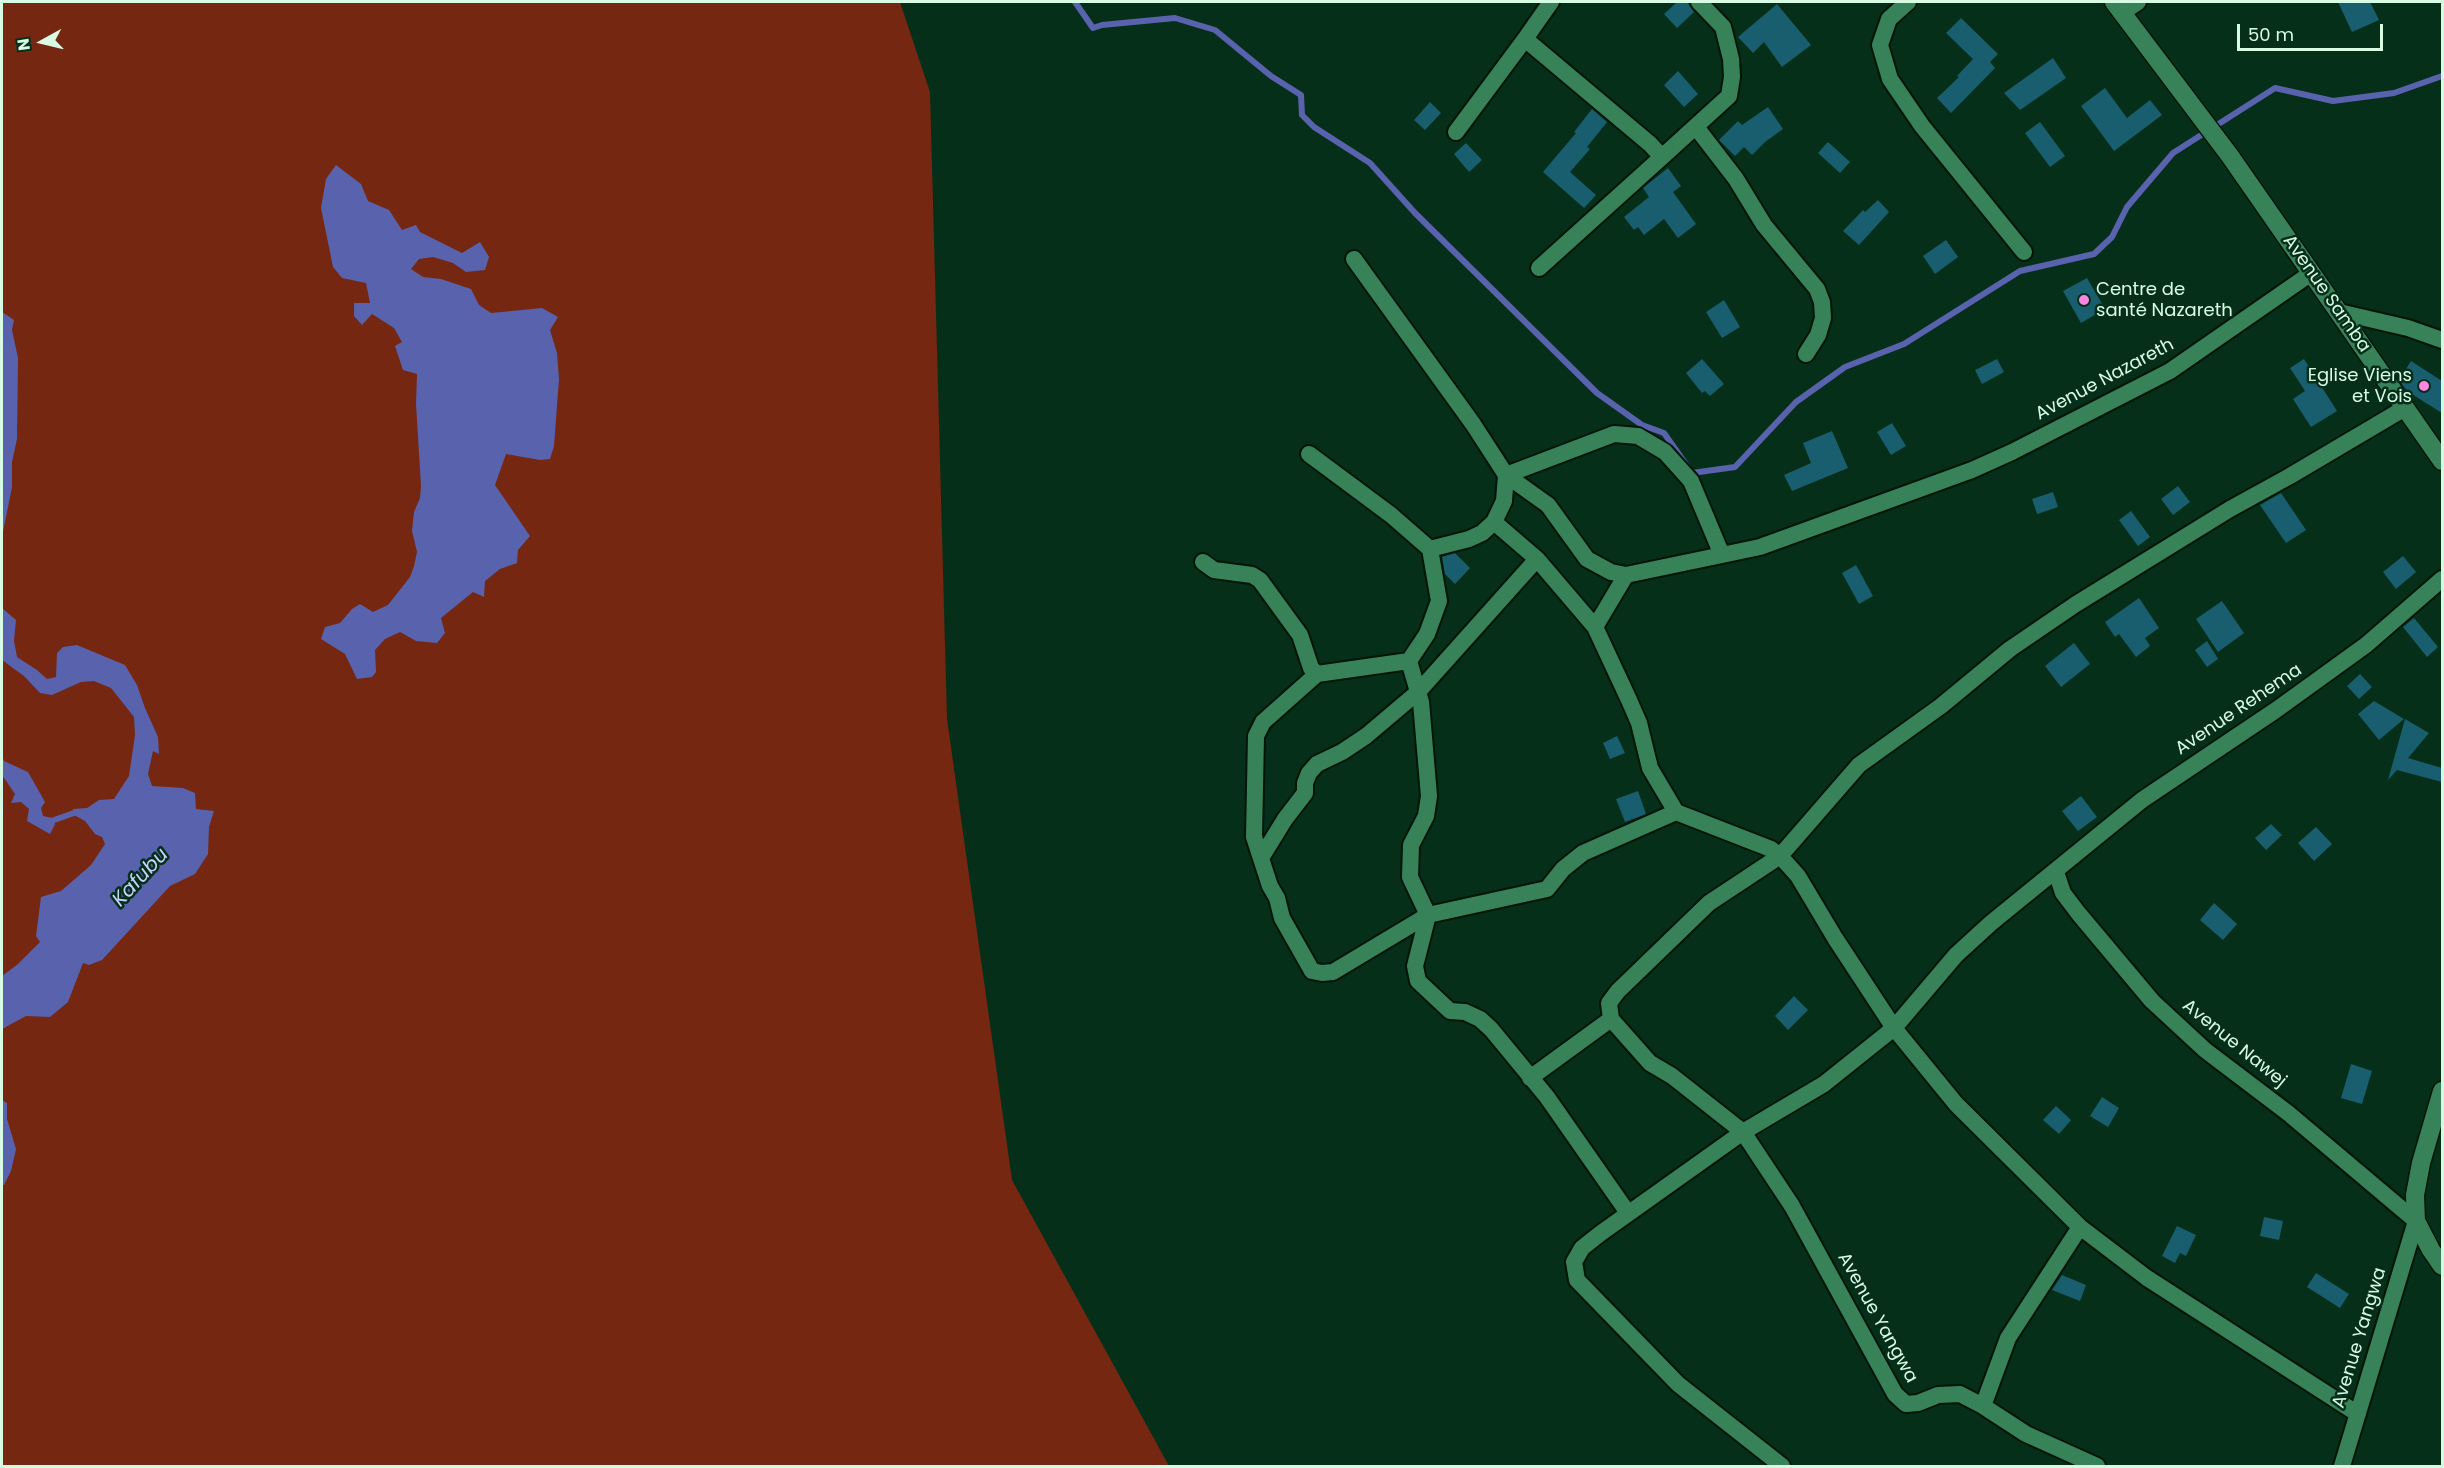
<!DOCTYPE html>
<html>
<head>
<meta charset="utf-8">
<style>
	body { margin:0 }
	#map { position:relative; width:2444px; height:1468px; overflow:hidden; background:#062f1a; font-family:Poppins,sans-serif }
	canvas { display:block }
	.frame { position:absolute; inset:0; border:3px solid #d7fbe3; pointer-events:none }
	.north { position:absolute; left:12px; top:12px; width:60px; height:60px; -webkit-text-stroke:4px #062f1a; paint-order:stroke; rotate:262deg; font-size:16px; font-weight:700; line-height:24px; text-align:center; color:#d7fbe3 }
	.north::after { content:''; display:block; margin:auto; width:21px; height:27px; background:#d7fbe3; clip-path:polygon(50% 0,100% 100%,50% 72%,0 100%) }
	.scale { position:absolute; left:2237px; top:24px; width:146px; height:27px; box-sizing:border-box; border:3px solid #d7fbe3; border-top:0; padding-left:8px; font-size:18px; line-height:21px; white-space:nowrap; color:#d7fbe3; -webkit-text-stroke:4px #062f1a; paint-order:stroke }
</style>
</head>
<body>
<div id="map">
<canvas width="2444" height="1468"></canvas>
<div class="frame"></div>
<div class="north">N</div>
<div class="scale">50 m</div>
</div>
<script>
const context = document.querySelector('canvas').getContext('2d');
context.lineJoin = 'round';
function paint(path, color) { context.fillStyle = color; context.fill(path, 'evenodd'); }
const poly = rows => new Path2D(rows.map(r => 'M' + r).join(''));
function trace(path, color, width, dash) { context.strokeStyle = color; context.lineWidth = width; context.lineCap = dash ? 'butt' : 'round'; context.setLineDash(dash || []); context.stroke(path); }
function label(font, color, halo, rows, align = 'center') {
  context.font = font + ' Poppins,sans-serif'; context.lineWidth = 5; context.setLineDash([]); context.textBaseline = 'middle'; context.strokeStyle = halo; context.fillStyle = color; for (const [text, x, y, turn = 0] of rows) {
    context.save(); context.translate(x, y); context.rotate((+turn || 0) * Math.PI / 180); context.textAlign = isNaN(turn) ? turn : align; if (halo) context.strokeText(text, 0, 0); context.fillText(text, 0, 0); context.restore();
  }
}
paint(poly([
	[2,2,900,2,930,92,947,719,1012,1180,1169,1466,2,1466]
]), '#752711');
paint(poly([
	[336,165,361,184,368,201,389,210,402,230,416,225,420,232,462,253,480,242,489,257,485,270,466,272,453,263,433,257,419,259,411,269,423,277,441,279,471,289,479,305,491,313,542,308,558,317,550,330,557,353,559,379,554,446,550,459,540,460,506,454,495,485,530,536,518,550,517,563,500,569,485,581,484,597,473,592,441,618,445,633,437,643,416,641,400,632,385,639,375,650,376,672,372,677,357,679,345,654,321,639,325,627,340,623,352,609,360,604,373,612,388,605,410,577,414,566,417,552,412,531,414,512,420,498,421,486,416,404,417,374,403,370,395,346,402,342,394,328,372,314,362,325,354,316,354,303,370,303,366,283,342,278,333,267,321,208,326,179],
	[2,312,14,320,12,330,18,358,17,439,12,462,12,487,2,537],
	[2,608,16,620,14,641,17,657,37,670,47,679,56,677,57,653,63,647,77,645,125,665,137,685,145,708,158,737,159,754,153,751,148,774,152,786,183,788,195,793,196,809,214,811,209,827,208,854,195,874,170,886,102,960,89,965,83,963,68,1002,50,1017,26,1016,2,1029,2,976,18,964,40,942,36,936,41,897,61,891,91,865,105,844,102,837,95,834,85,821,74,815,73,809,87,808,99,800,114,799,129,776,135,735,134,717,111,688,94,681,81,682,52,695,40,693,24,676,2,660],
	[2,756,4,761,28,772,45,802,41,808,43,816,53,818,54,820,55,824,50,834,27,821,29,809,21,802,11,803,15,794,2,775],
	[2,1100,7,1103,7,1119,16,1149,11,1171,4,1185,2,1185]
]), '#5962ad');
trace(poly([
	[1075,2,1093,28,1102,25,1175,18,1215,30,1271,76,1301,95,1302,115,1314,127,1370,163,1415,213,1597,393,1642,425,1664,433,1692,473,1735,467,1796,402,1845,367,1904,344,2020,271,2094,254,2112,237,2127,207,2173,153,2275,88,2333,101,2394,93,2442,76],
	[54,820,74,813]
]), '#5962ad', 6);
paint(poly([
	[1677,2,1687,2,1694,12,1677,28,1664,14],
	[2338,2,2370,2,2379,20,2352,32],
	[1777,4,1811,45,1782,67,1764,42,1753,53,1738,37],
	[1961,18,1998,54,1990,62,1995,68,1951,113,1937,98,1959,77,1957,76,1973,59,1946,33],
	[2053,58,2066,78,2020,110,2004,93],
	[1678,71,1698,94,1684,107,1664,85],
	[2105,88,2127,118,2150,100,2162,115,2114,151,2081,106],
	[1430,102,1441,113,1425,130,1414,120],
	[1768,107,1783,129,1765,142,1752,155,1744,147,1735,156,1719,140,1738,121,1742,125],
	[1592,109,1607,122,1587,147,1590,149,1570,172,1596,195,1584,208,1543,172,1576,133,1574,132],
	[2040,122,2065,156,2050,167,2025,133],
	[1828,142,1850,162,1840,173,1818,153],
	[1466,143,1482,160,1469,172,1454,154],
	[1668,168,1681,186,1673,192,1696,224,1678,238,1664,219,1644,235,1638,227,1634,230,1624,217,1649,197,1643,188],
	[1878,200,1889,212,1859,245,1843,231,1863,210,1865,212],
	[1946,240,1958,257,1935,274,1923,256],
	[2087,278,2105,309,2081,323,2063,291],
	[1724,300,1740,327,1722,338,1706,312],
	[1702,359,1724,384,1710,396,1705,391,1702,393,1686,373],
	[1997,359,2004,372,1982,384,1975,370],
	[2304,359,2337,411,2311,427,2293,399,2305,391,2290,368],
	[2411,361,2442,381,2442,413,2407,391,2399,380],
	[1892,423,1906,446,1891,455,1877,432],
	[1832,431,1848,468,1792,491,1784,475,1811,463,1803,443],
	[2178,486,2190,502,2173,515,2161,499],
	[2053,492,2058,507,2037,514,2032,499],
	[2281,493,2306,530,2286,543,2260,505],
	[2131,511,2150,537,2138,546,2119,520],
	[1455,553,1470,568,1455,584,1445,574,1442,557],
	[2403,556,2416,572,2396,589,2383,572],
	[1856,565,1873,596,1859,604,1842,573],
	[2139,598,2159,628,2145,638,2150,646,2136,657,2119,634,2115,637,2105,622],
	[2222,601,2244,633,2218,652,2196,619],
	[2414,618,2438,647,2427,657,2403,627],
	[2207,641,2218,659,2207,667,2195,650],
	[2074,643,2090,664,2061,687,2045,666],
	[2360,674,2372,687,2359,699,2347,686],
	[2374,701,2404,719,2379,740,2358,714],
	[2405,719,2429,733,2408,758,2442,768,2442,782,2397,770,2388,780],
	[1617,736,1625,753,1610,759,1603,743],
	[1638,791,1646,814,1625,822,1616,799],
	[2081,796,2097,817,2078,831,2062,811],
	[2271,824,2282,835,2266,850,2255,838],
	[2316,827,2332,844,2314,861,2298,843],
	[2214,903,2237,924,2223,940,2200,920],
	[1794,996,1808,1010,1788,1030,1775,1016],
	[2351,1064,2372,1071,2362,1104,2341,1098],
	[2102,1097,2119,1108,2108,1127,2090,1116],
	[2056,1106,2071,1120,2059,1134,2043,1120],
	[2264,1217,2283,1221,2279,1240,2260,1236],
	[2177,1226,2196,1235,2186,1256,2180,1253,2175,1263,2162,1256],
	[2316,1273,2349,1294,2340,1308,2307,1287],
	[2062,1275,2086,1285,2080,1301,2052,1290]
]), '#195e6e');
const minor = poly([
	[1908,2,1889,19,1880,45,1890,79,1922,126,2024,252],
	[2123,12,2138,2],
	[1696,127,1736,179,1764,225,1817,289,1822,302,1823,318,1818,335,1806,354],
	[1456,132,1525,39],
	[1662,157,1729,96,1732,77,1731,59,1723,27,1699,2],
	[1354,259,1473,424,1506,475,1548,505,1587,559,1611,572,1626,575,1722,555],
	[1539,268,1662,157,1650,144,1525,39,1551,2],
	[2339,312,2408,328,2442,340],
	[1309,454,1391,515,1430,549,1469,539,1482,533,1494,522,1504,501,1506,475,1614,434,1638,436,1665,452,1691,481,1722,555,1760,547,1972,470,2012,452,2170,371,2310,274],
	[1494,522,1537,559,1595,627,1629,700,1639,723,1650,768,1676,812,1771,849,1780,856,1859,765,1941,706,2010,649,2076,604,2230,509,2290,476,2405,408],
	[1203,562,1214,570,1252,575,1260,580,1300,635,1311,668,1317,674,1409,661,1427,634,1439,601,1430,549],
	[1595,627,1626,575],
	[1317,674,1263,722,1256,736,1254,837,1270,886,1277,898,1282,918,1312,971,1322,973,1333,972,1428,915,1410,877,1411,845,1426,816,1429,796,1421,702,1409,661],
	[1261,858,1285,819,1305,793,1305,783,1309,773,1317,764,1342,752,1366,736,1418,692,1537,559],
	[2056,872,2063,893,2079,914,2152,1001,2205,1050,2288,1113,2416,1221,2342,1466],
	[1611,1019,1650,1063,1672,1076,1743,1132,1792,1206,1895,1394,1906,1404,1918,1403,1938,1395,1960,1394,1983,1406,2026,1434,2097,1466],
	[1530,1078,1611,1019,1609,1003,1618,991,1709,903,1780,856,1798,876,1835,938,1894,1028,1956,1104,2080,1227,2147,1278,2358,1414],
	[1628,1213,1547,1097,1491,1029,1480,1019,1465,1012,1450,1011,1418,981,1415,966,1428,915,1547,889,1563,869,1583,853,1676,812],
	[1983,1406,2008,1338,2080,1227],
	[1782,1466,1678,1384,1577,1280,1574,1262,1582,1248,1601,1233,1743,1132,1824,1084,1894,1028,1956,955,1991,923,2142,800,2276,710,2366,645,2442,579]
]);
const tertiary = poly([
	[2114,2,2230,156,2442,461],
	[2442,1091,2421,1163,2415,1195,2416,1221,2431,1250,2442,1266]
]);
trace(minor, '#011508', 20);
trace(tertiary, '#011508', 21);
trace(minor, '#388259', 16);
trace(tertiary, '#388259', 18);
for (const [x, y, r, color] of [
	[2084,300,6,"#fd86e2"],
	[2424,386,6,"#fd86e2"]
]) { const dot = new Path2D(); dot.arc(x, y, r, 0, 2 * Math.PI); context.fillStyle = color; context.fill(dot); trace(dot, '#062f1a', 2); }
label('18px', '#d7fbe3', '#062f1a', [
	["Centre de",2096,290],
	["santé Nazareth",2096,311],
	["Eglise Viens",2412,376,"right"],
	["et Vois",2412,397,"right"]
], 'left');
label('18px', '#d7fbe3', '#062f1a', [
	["Avenue Samba",2326,294,55],
	["Avenue Nazareth",2105,380,-28],
	["Avenue Rehema",2239,710,-34],
	["Avenue Nawej",2234,1044,39],
	["Avenue Yangwa",1877,1318,61],
	["Avenue Yangwa",2360,1338,-73]
]);
label('italic 20px', '#c9d2fc', '#062f1a', [
	["Kafubu",141,878,-47]
]);
</script>
</body>
</html>
